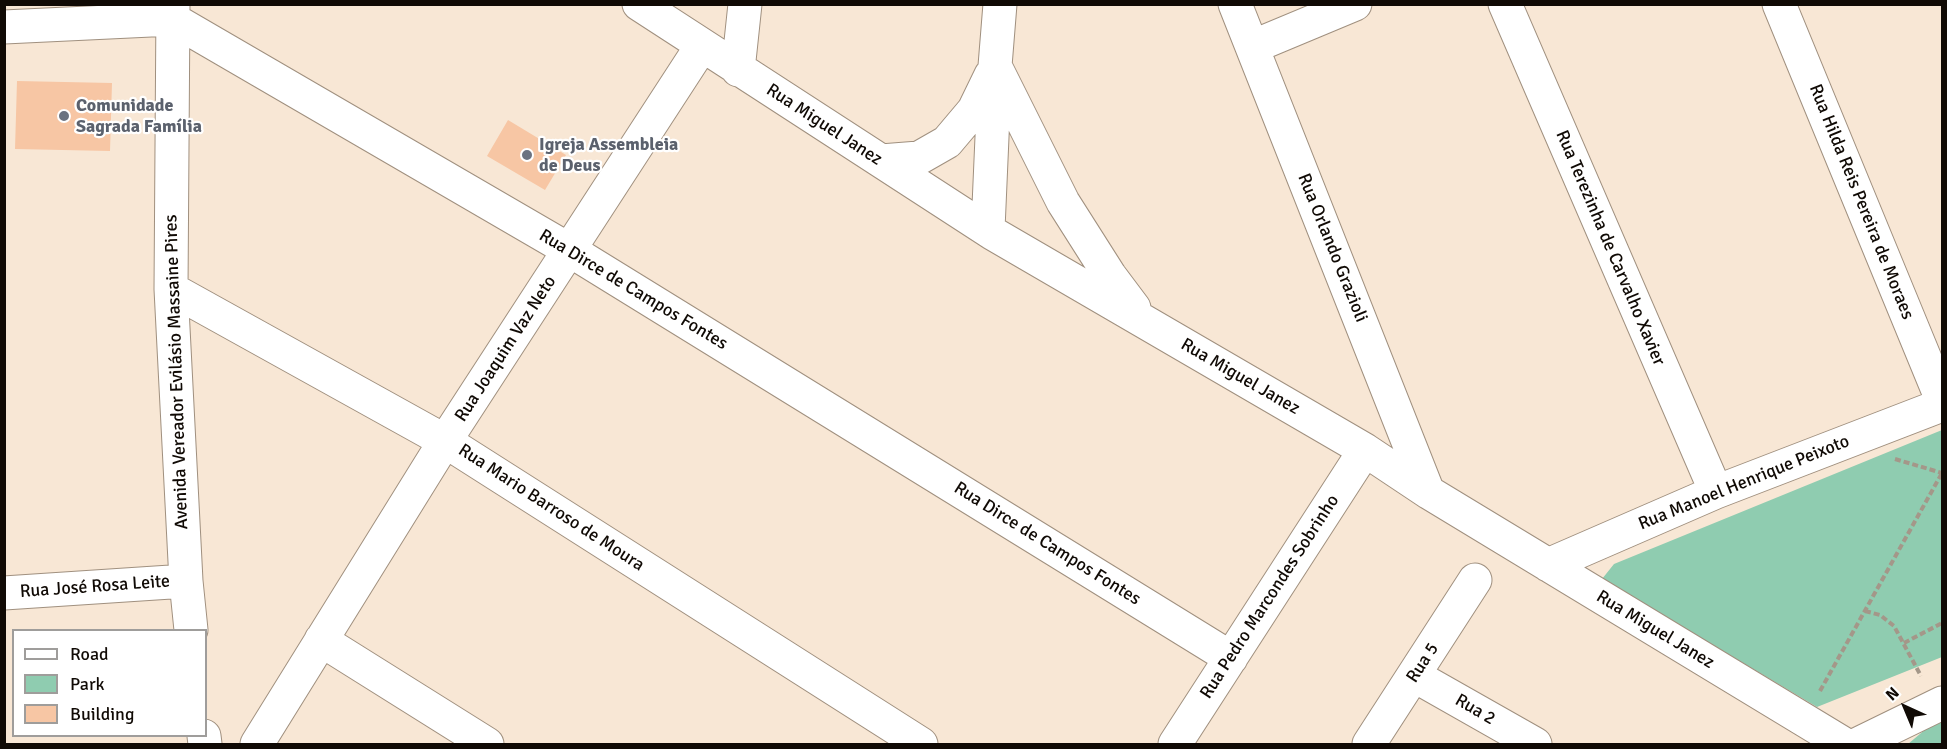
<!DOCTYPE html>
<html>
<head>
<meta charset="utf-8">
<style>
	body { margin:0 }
	#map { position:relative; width:1947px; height:749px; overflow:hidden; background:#f8e7d5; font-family:Signika,sans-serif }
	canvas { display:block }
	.frame { position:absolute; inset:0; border:6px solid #100a05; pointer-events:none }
	.legend { position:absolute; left:12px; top:629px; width:195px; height:108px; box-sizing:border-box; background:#fff; border:2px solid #9f9d9b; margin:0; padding:8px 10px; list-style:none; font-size:18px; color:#100a05 }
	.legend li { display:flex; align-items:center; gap:12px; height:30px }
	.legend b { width:30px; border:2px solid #9f9d9b }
	.north { position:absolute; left:1875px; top:677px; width:60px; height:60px; -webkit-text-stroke:4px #fff; paint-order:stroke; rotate:316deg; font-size:16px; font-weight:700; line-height:24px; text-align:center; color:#100a05 }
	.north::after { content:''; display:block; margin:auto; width:21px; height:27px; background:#100a05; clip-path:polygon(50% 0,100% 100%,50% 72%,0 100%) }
</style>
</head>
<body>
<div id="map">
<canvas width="1947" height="749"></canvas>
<div class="frame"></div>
<ul class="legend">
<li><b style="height:8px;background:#fff"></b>Road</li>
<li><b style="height:16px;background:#8fccb0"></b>Park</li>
<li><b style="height:16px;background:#f7c6a4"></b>Building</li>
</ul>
<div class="north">N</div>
</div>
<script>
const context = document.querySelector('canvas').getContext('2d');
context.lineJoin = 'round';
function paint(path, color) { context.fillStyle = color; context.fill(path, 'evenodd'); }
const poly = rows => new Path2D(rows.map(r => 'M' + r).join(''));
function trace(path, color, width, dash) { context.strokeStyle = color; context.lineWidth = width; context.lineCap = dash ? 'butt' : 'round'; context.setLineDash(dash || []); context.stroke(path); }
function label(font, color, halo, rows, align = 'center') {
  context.font = font + ' Signika,sans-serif'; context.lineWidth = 4.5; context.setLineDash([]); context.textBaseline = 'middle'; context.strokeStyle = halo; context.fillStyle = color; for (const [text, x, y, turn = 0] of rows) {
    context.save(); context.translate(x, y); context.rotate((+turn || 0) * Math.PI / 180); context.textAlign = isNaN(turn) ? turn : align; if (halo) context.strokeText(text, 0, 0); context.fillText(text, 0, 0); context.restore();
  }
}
paint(poly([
	[1942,430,1942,657,1817,707,1602,579,1614,564],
	[1942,720,1942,744,1908,744,1927,728]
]), '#8fccb0');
paint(poly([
	[17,81,112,83,110,151,15,149],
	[508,120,566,155,545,190,487,156]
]), '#f7c6a4');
const street = poly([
	[173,4,171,289,186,581,191,630],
	[639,4,992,233,1365,450,1428,492,1844,744],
	[1000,4,995,66,1063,202,1110,276,1134,308],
	[1235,4,1428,492],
	[1505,4,1716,492],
	[1779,4,1942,400],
	[4,27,172,19,571,251,1231,658],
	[1252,47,1355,4],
	[738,70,745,4],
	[881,161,919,158,947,142,974,110,991,75],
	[988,229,995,68],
	[171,289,445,441,921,744],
	[1548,565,1716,492,1942,405],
	[4,593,186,581],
	[321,640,487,744],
	[1415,676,1535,744],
	[204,736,205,744],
	[257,744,445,441,701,47],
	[1175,744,1365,450],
	[1369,744,1475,580],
	[1858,744,1942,703]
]);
trace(street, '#a0907f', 35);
trace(poly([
	[1895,459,1942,473],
	[1865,611,1880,615,1894,626,1921,676],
	[1904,643,1942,623],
	[1820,691,1942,473]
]), '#a49789', 4, [6, 3]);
trace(street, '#fff', 33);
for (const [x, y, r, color] of [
	[64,116,6,"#6b7280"],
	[527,155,6,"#6b7280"]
]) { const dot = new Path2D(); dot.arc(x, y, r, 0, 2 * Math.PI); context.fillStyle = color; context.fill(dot); trace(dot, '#fff', 2); }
label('bold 18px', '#5b616d', '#fff', [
	["Comunidade",76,106],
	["Sagrada Família",76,127],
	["Igreja Assembleia",539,145],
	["de Deus",539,166]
], 'left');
label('18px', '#100a05', '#fff', [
	["Rua Miguel Janez",824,125,33],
	["Rua Hilda Reis Pereira de Moraes",1861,202,68],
	["Rua Orlando Grazioli",1332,248,68],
	["Rua Terezinha de Carvalho Xavier",1610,248,67],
	["Rua Dirce de Campos Fontes",633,290,31],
	["Rua Joaquim Vaz Neto",506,349,-57],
	["Avenida Vereador Evilásio Massaine Pires",177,372,-92],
	["Rua Miguel Janez",1240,377,30],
	["Rua Manoel Henrique Peixoto",1744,483,-22],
	["Rua Mario Barroso de Moura",551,508,33],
	["Rua Dirce de Campos Fontes",1047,544,32],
	["Rua José Rosa Leite",95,587,-4],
	["Rua Pedro Marcondes Sobrinho",1270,597,-57],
	["Rua Miguel Janez",1655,630,31],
	["Rua 5",1423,663,-57],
	["Rua 2",1475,710,30]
]);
</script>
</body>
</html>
